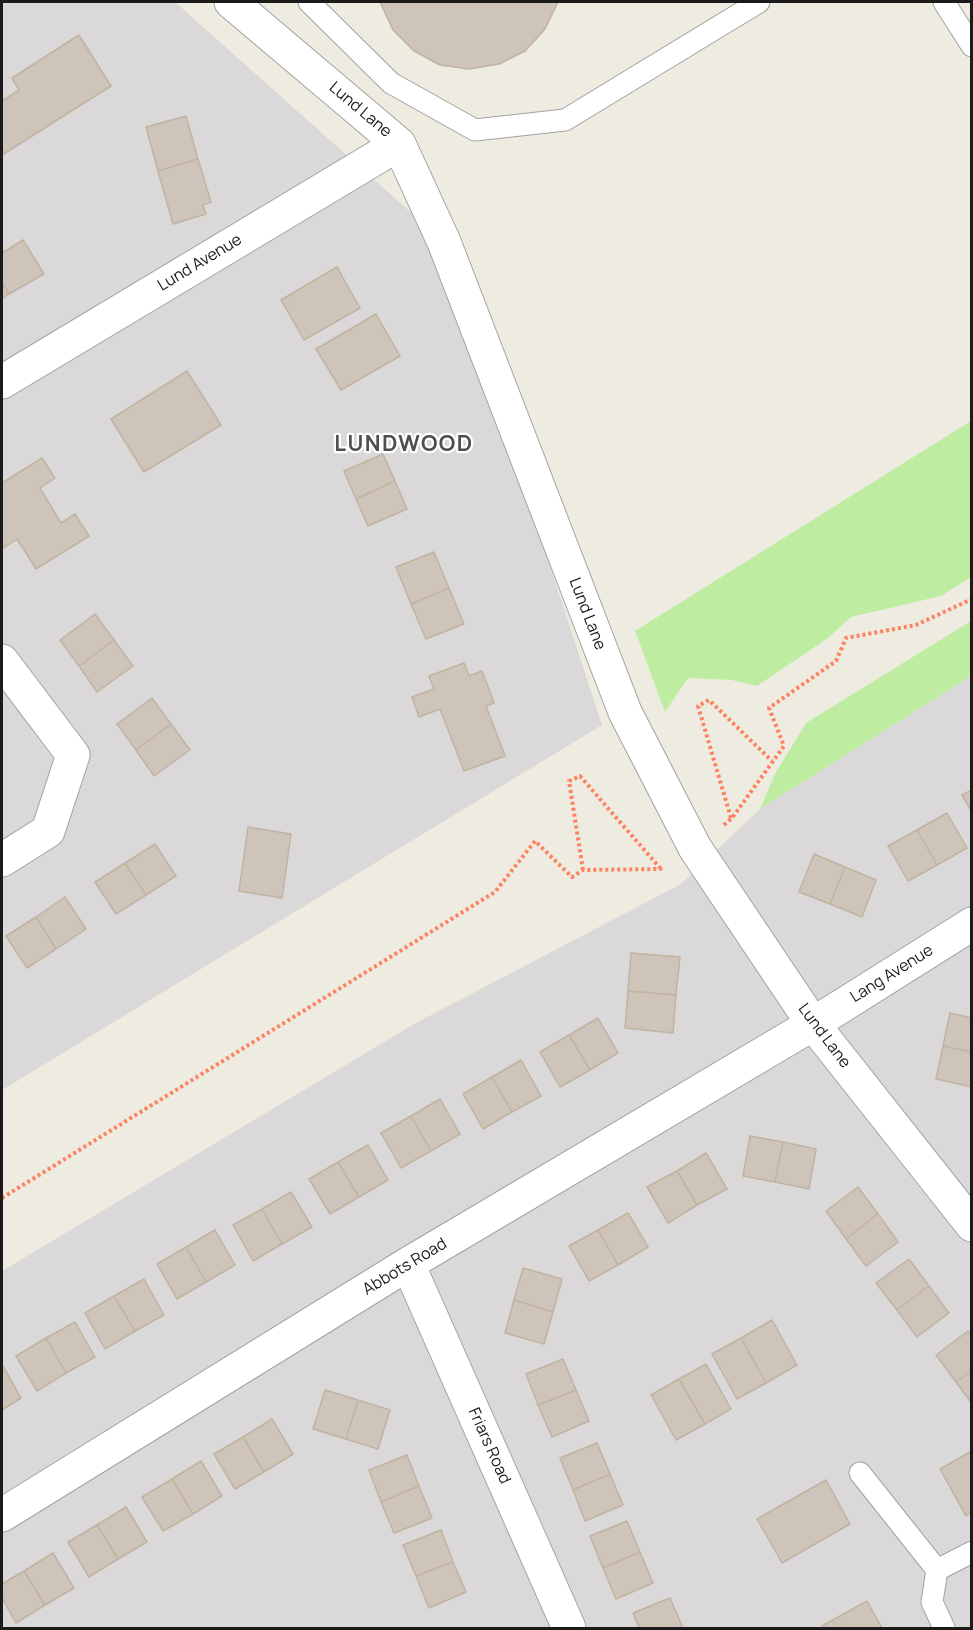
<!DOCTYPE html>
<html>
<head>
<meta charset="utf-8">
<style>
	body { margin:0 }
	#map { position:relative; width:973px; height:1630px; overflow:hidden; background:#eeebe0; font-family:Manrope,sans-serif }
	canvas { display:block }
	.frame { position:absolute; inset:0; border:3px solid #1b1b1b; pointer-events:none }
</style>
</head>
<body>
<div id="map">
<canvas width="973" height="1630"></canvas>
<div class="frame"></div>
</div>
<script>
const context = document.querySelector('canvas').getContext('2d');
context.lineJoin = 'round';
function paint(path, color) { context.fillStyle = color; context.fill(path, 'evenodd'); }
const poly = rows => new Path2D(rows.map(r => 'M' + r).join(''));
function trace(path, color, width, dash) { context.strokeStyle = color; context.lineWidth = width; context.lineCap = dash ? 'butt' : 'round'; context.setLineDash(dash || []); context.stroke(path); }
function label(font, color, halo, rows, align = 'center') {
  context.font = font + ' Manrope,sans-serif'; context.lineWidth = 4.5; context.setLineDash([]); context.textBaseline = 'middle'; context.strokeStyle = halo; context.fillStyle = color; for (const [text, x, y, turn = 0] of rows) {
    context.save(); context.translate(x, y); context.rotate((+turn || 0) * Math.PI / 180); context.textAlign = isNaN(turn) ? turn : align; if (halo) context.strokeText(text, 0, 0); context.fillText(text, 0, 0); context.restore();
  }
}
paint(poly([
	[2,2,175,2,444,242,602,725,2,1090],
	[971,676,971,1628,2,1628,2,1271,416,1023,681,884,760,809]
]), '#dad8d8');
paint(poly([
	[971,421,971,577,941,596,851,617,828,638,757,686,732,680,688,678,665,712,635,631],
	[971,621,971,676,760,809,775,774,806,723]
]), '#beeda1');
const building = poly([
	[380,2,558,2,545,29,525,51,499,64,469,69,440,65,414,51,393,30,380,2],
	[79,35,111,86,2,155,2,101,19,90,12,78,79,35],
	[186,116,198,159,158,171,146,127,186,116],
	[198,159,211,202,203,205,206,214,173,224,158,171,198,159],
	[23,240,44,274,9,294,2,282,2,253,23,240],
	[337,267,360,308,304,340,281,300,337,267],
	[2,282,9,294,2,299,2,282],
	[376,314,400,356,341,390,316,349,376,314],
	[187,371,221,425,144,472,111,419,187,371],
	[383,454,395,481,356,499,344,471,383,454],
	[42,458,55,478,40,488,61,523,75,514,89,536,36,569,17,539,2,549,2,483,42,458],
	[395,481,407,509,368,526,356,499,395,481],
	[434,552,449,588,411,604,396,567,434,552],
	[449,588,464,624,426,639,411,604,449,588],
	[95,614,114,640,79,666,60,640,95,614],
	[114,640,133,666,97,692,79,666,114,640],
	[464,663,469,676,482,671,494,703,486,706,505,756,464,771,440,709,419,717,412,697,434,689,429,676,464,663],
	[152,698,171,724,136,750,117,724,152,698],
	[171,724,190,750,154,776,136,750,171,724],
	[972,790,972,812,962,795,972,790],
	[947,813,967,848,937,865,917,830,947,813],
	[248,827,291,834,282,898,239,891,248,827],
	[917,830,937,865,908,881,888,846,917,830],
	[155,844,176,876,146,895,125,863,155,844],
	[814,854,845,867,830,904,799,892,814,854],
	[125,863,146,895,116,914,95,882,125,863],
	[845,867,876,880,862,917,830,904,845,867],
	[65,897,86,929,56,949,36,917,65,897],
	[36,917,56,949,27,968,6,936,36,917],
	[631,953,680,957,676,995,628,991,631,953],
	[628,991,676,995,673,1033,625,1028,628,991],
	[950,1013,972,1018,972,1052,943,1046,950,1013],
	[598,1018,618,1053,590,1070,569,1035,598,1018],
	[569,1035,590,1070,560,1087,540,1052,569,1035],
	[943,1046,972,1052,972,1087,936,1079,943,1046],
	[521,1060,541,1096,512,1112,492,1077,521,1060],
	[492,1077,512,1112,483,1129,463,1094,492,1077],
	[440,1099,460,1134,431,1151,411,1116,440,1099],
	[411,1116,431,1151,401,1168,381,1133,411,1116],
	[750,1136,783,1142,775,1182,743,1176,750,1136],
	[783,1142,816,1149,809,1189,775,1182,783,1142],
	[368,1145,388,1180,359,1197,338,1162,368,1145],
	[706,1153,727,1189,697,1205,677,1171,706,1153],
	[338,1162,359,1197,330,1214,309,1179,338,1162],
	[677,1171,697,1205,668,1223,647,1187,677,1171],
	[858,1187,878,1214,846,1239,826,1211,858,1187],
	[291,1192,312,1227,282,1244,262,1209,291,1192],
	[262,1209,282,1244,253,1261,233,1225,262,1209],
	[628,1213,648,1247,618,1265,598,1230,628,1213],
	[878,1214,898,1242,866,1266,846,1239,878,1214],
	[215,1230,235,1265,206,1282,186,1247,215,1230],
	[598,1230,618,1265,589,1281,569,1246,598,1230],
	[186,1247,206,1282,177,1299,157,1264,186,1247],
	[909,1259,929,1286,897,1310,876,1283,909,1259],
	[523,1268,562,1279,553,1312,514,1300,523,1268],
	[144,1279,164,1315,135,1331,114,1296,144,1279],
	[929,1286,949,1313,917,1337,897,1310,929,1286],
	[114,1296,135,1331,105,1349,85,1313,114,1296],
	[514,1300,553,1312,544,1344,505,1333,514,1300],
	[772,1320,797,1365,766,1383,741,1338,772,1320],
	[75,1322,95,1357,66,1373,46,1338,75,1322],
	[968,1331,972,1336,972,1371,956,1382,936,1355,968,1331],
	[46,1338,66,1373,37,1391,16,1356,46,1338],
	[741,1338,766,1383,737,1399,712,1354,741,1338],
	[563,1359,576,1390,538,1405,526,1374,563,1359],
	[2,1364,21,1398,2,1410,2,1364],
	[706,1364,731,1409,705,1424,679,1379,706,1364],
	[972,1371,972,1404,956,1382,972,1371],
	[679,1379,705,1424,676,1440,651,1395,679,1379],
	[325,1390,358,1400,346,1439,313,1429,325,1390],
	[576,1390,589,1421,552,1437,538,1405,576,1390],
	[358,1400,390,1410,378,1449,346,1439,358,1400],
	[272,1419,293,1454,264,1472,243,1437,272,1419],
	[243,1437,264,1472,235,1489,214,1454,243,1437],
	[597,1443,610,1474,573,1490,560,1458,597,1443],
	[972,1451,972,1512,966,1516,940,1469,972,1451],
	[407,1455,419,1486,381,1502,369,1470,407,1455],
	[201,1461,222,1496,193,1514,172,1479,201,1461],
	[610,1474,623,1505,585,1521,573,1490,610,1474],
	[172,1479,193,1514,163,1531,142,1497,172,1479],
	[826,1480,850,1524,782,1563,757,1519,826,1480],
	[419,1486,432,1518,394,1533,381,1502,419,1486],
	[126,1507,147,1542,118,1559,97,1525,126,1507],
	[627,1521,640,1552,603,1568,590,1536,627,1521],
	[97,1525,118,1559,89,1577,68,1542,97,1525],
	[441,1530,453,1562,416,1576,403,1545,441,1530],
	[640,1552,653,1583,616,1599,603,1568,640,1552],
	[53,1553,74,1588,45,1605,24,1571,53,1553],
	[453,1562,466,1592,429,1608,416,1576,453,1562],
	[24,1571,45,1605,16,1623,2,1598,2,1584,24,1571],
	[670,1598,683,1628,639,1628,633,1613,670,1598],
	[867,1601,882,1628,823,1628,822,1626,867,1601]
]);
paint(building, '#cec4b9');
trace(building, '#c0b3a1', 1.5);
const lane = poly([
	[309,2,391,83,475,130,565,120,759,2],
	[944,2,972,46],
	[860,1473,937,1570],
	[944,1628,932,1602,937,1570,972,1552]
]);
const street = poly([
	[231,2,399,144,444,242,625,712,695,848,813,1024,972,1225],
	[2,382,399,144],
	[2,661,73,755,48,831,2,860],
	[408,1264,569,1628],
	[2,1515,408,1264,813,1024,972,924]
]);
trace(lane, '#a2a2a2', 23);
trace(street, '#a2a2a2', 35);
trace(poly([
	[731,818,698,706,709,700,772,761],
	[724,825,732,818,784,746,769,708,836,661,846,638,916,625,972,599],
	[583,870,569,781,580,776,660,868],
	[2,1198,495,892,535,841,572,877,583,870,660,869,664,867]
]), '#ff8260', 4, [3, 3]);
trace(lane, '#fff', 21);
trace(street, '#fff', 33);
label('16px', '#1b1b1b', '#fff', [
	["Lund Lane",360,110,40],
	["Lund Avenue",200,263,-31],
	["Lund Lane",587,614,69],
	["Lang Avenue",892,974,-32],
	["Lund Lane",824,1036,53],
	["Abbots Road",405,1267,-31],
	["Friars Road",489,1446,66]
]);
context.letterSpacing = '1.5px';
label('bold 22px', '#4e4e4e', '#fff', [
	["LUNDWOOD",404,445]
]);
context.letterSpacing = '0px';
</script>
</body>
</html>
